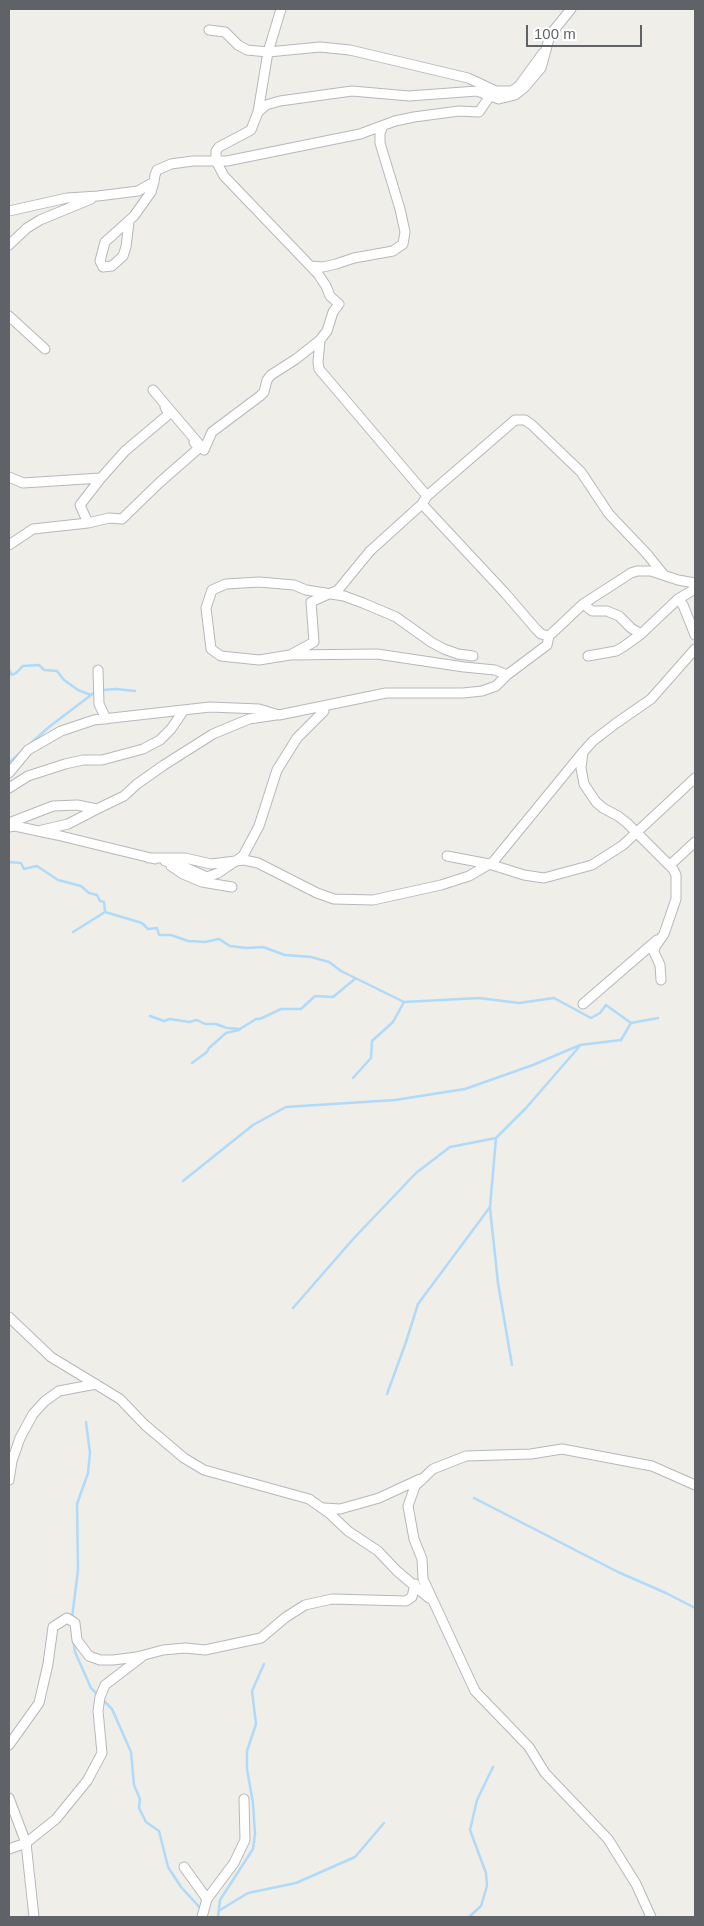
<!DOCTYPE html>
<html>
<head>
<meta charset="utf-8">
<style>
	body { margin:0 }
	#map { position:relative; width:704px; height:1926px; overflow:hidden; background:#f0eee8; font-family:Arial,sans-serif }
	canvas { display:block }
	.frame { position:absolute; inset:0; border:10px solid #5f6367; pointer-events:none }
	.scale { position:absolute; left:526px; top:25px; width:116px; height:22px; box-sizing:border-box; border:2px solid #5f6367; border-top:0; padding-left:6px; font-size:15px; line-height:18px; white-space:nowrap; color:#5f6367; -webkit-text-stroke:4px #fff; paint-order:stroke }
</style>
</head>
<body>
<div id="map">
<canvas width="704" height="1926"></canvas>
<div class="frame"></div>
<div class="scale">100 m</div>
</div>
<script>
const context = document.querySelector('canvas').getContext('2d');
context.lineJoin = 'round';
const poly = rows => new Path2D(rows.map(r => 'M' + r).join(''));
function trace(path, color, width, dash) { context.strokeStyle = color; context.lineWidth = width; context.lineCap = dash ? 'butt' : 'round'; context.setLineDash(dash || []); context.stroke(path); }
trace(poly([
	[9,670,12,675,16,673,23,666,39,665,44,670,57,671,64,680,78,690,91,695],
	[103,690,116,689,135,691],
	[9,763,49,727,95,692],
	[9,862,21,863,24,869,37,866,58,880,81,886,89,893,97,895,100,901,104,902,105,912],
	[73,932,105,912,142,923,148,929,157,928,159,935,171,935,188,941,205,942,219,939,230,946,246,948,263,947,285,955,311,957,329,962,341,971,404,1002],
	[150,1016,164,1021,170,1019,189,1022,197,1020,205,1024,216,1024,227,1028,240,1029,256,1019,260,1019,281,1009,301,1009,315,996,333,997,356,978],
	[192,1063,207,1052,209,1048,226,1033,239,1030],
	[353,1078,371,1058,372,1041,393,1022,404,1002,479,998,519,1003,554,998,591,1018,600,1013,606,1005,631,1023],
	[183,1181,253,1125,286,1107,395,1100,465,1089,533,1065,580,1045,621,1040,631,1023,658,1018],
	[490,1208,498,1283,512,1365],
	[293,1308,354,1238,416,1173,450,1147,496,1138,526,1108,579,1047],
	[387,1394,406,1342,418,1304,490,1207,496,1138],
	[474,1498,618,1572,666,1593,695,1608],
	[72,1618,78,1570,77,1504,88,1473,90,1453,86,1422],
	[71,1624,75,1652,91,1688,99,1696],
	[103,1700,112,1709,131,1752,134,1785,140,1799,139,1808,146,1822,159,1831,168,1867,181,1887,202,1910],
	[220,1910,248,1893,296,1883,355,1857,384,1823],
	[218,1917,220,1900,253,1849,255,1834,253,1803,247,1769,247,1751,256,1724,252,1691,264,1664],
	[469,1917,481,1906,487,1886,486,1873,470,1830,477,1800,493,1767]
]), '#b0daf9', 2.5);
const minor = poly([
	[281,9,268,52,320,47,350,50,468,78,496,91],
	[209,30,225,32,238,45,247,50,268,52,258,112],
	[492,91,512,91,519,86,543,53],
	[9,211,67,198,98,196,138,191,154,182,155,175,157,170,171,164,193,161,227,161,360,134,395,121,414,117,459,111,479,112,490,96],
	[129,222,126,247,123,256,112,266,103,267,100,261,105,242,134,216,151,192,154,182],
	[9,245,27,228,40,220,91,199],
	[311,266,323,267,336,264,354,258,393,251,403,244,405,232,400,209,380,143,380,133,383,126],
	[9,316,45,349],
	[320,340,318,362,319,369,427,496],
	[153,390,204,450,212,432,260,396,264,392,267,380,271,375,296,359,320,340,327,331,333,312,339,304,330,296,326,286,318,274,224,176,216,161,216,151,219,147,251,130,258,112,266,105,280,101,352,91,409,96,477,91,499,99,515,95,524,88,541,68,550,35,571,9],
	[9,477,23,483,101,478],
	[422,504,505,593,536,629,541,634,549,636],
	[88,523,109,518,122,519,159,483,199,448,194,442],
	[9,545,33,529,88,523,80,505,101,478,125,451,169,414,165,407],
	[678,599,683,605,695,635],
	[583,604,592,611,607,611,619,616,631,628,641,634],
	[292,654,314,642,311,602,338,590,370,551,422,504,427,496,515,420,525,420,532,425,581,472,609,514,647,554,663,574],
	[473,656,458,654,444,649,431,642,396,617,363,603,344,596,306,590,294,585,259,582,226,584,212,590,206,608,211,649,221,656,259,660,290,655,377,654,464,667,495,670,507,675],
	[588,656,616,651,623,647,641,634,678,599,695,589],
	[98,670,99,704,106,719],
	[9,773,28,750,61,731,94,720,210,707,259,709,279,715,386,693,463,693,482,691,496,686,507,675,547,645,549,636,583,604,631,573,637,571,651,571,678,580,695,583],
	[9,788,28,776,65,764,83,760,102,760,143,749,160,740,171,729,184,710],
	[97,809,124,796,137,784,164,765,213,734,249,719,276,715],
	[9,823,53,806,77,805,97,809,68,824,42,830],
	[9,827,15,826,57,835,155,859],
	[447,856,489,864,524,875,544,878,592,865,623,845,695,778],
	[149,858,185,858,211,864,244,860,258,863,317,893,334,899,373,900,441,885,469,876,493,862,583,752],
	[165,861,178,864,207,877,218,873,243,856,259,826,277,770,297,738,324,711],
	[670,865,695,842],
	[171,866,183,874,202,882,232,887],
	[661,980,660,965,654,952,655,947,664,934,676,899,676,875,673,869,627,823,618,816,603,808,596,802,584,784,581,768,583,752,593,741,615,724,651,699,695,649],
	[583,1004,657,940],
	[9,1317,51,1357,120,1399,145,1425,184,1458,204,1470,309,1499,329,1513,348,1531,378,1551,397,1571,429,1598],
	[9,1480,12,1461,20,1438,33,1414,45,1401,59,1391,96,1384],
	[324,1508,340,1509,358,1504,379,1498,420,1479],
	[9,1745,39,1703,48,1664,53,1627,67,1618,75,1623,77,1640,89,1656,100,1660,113,1660,137,1657,163,1650,185,1648,205,1650,261,1638,286,1617,305,1605,332,1599,406,1601,412,1597,415,1584],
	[9,1798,26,1843,34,1917],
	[9,1849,26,1843,56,1819,87,1781,102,1753,98,1711,100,1697,105,1685,143,1656],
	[184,1867,207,1899],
	[202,1917,207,1899,234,1863,245,1840,244,1799],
	[651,1917,636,1884,608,1839,545,1773,529,1747,475,1691,423,1579,422,1559,414,1539,408,1506,415,1486,433,1469,466,1456,531,1454,562,1449,652,1466,695,1485]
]);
trace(minor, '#b5b8bb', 11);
trace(minor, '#fff', 9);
</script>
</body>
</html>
